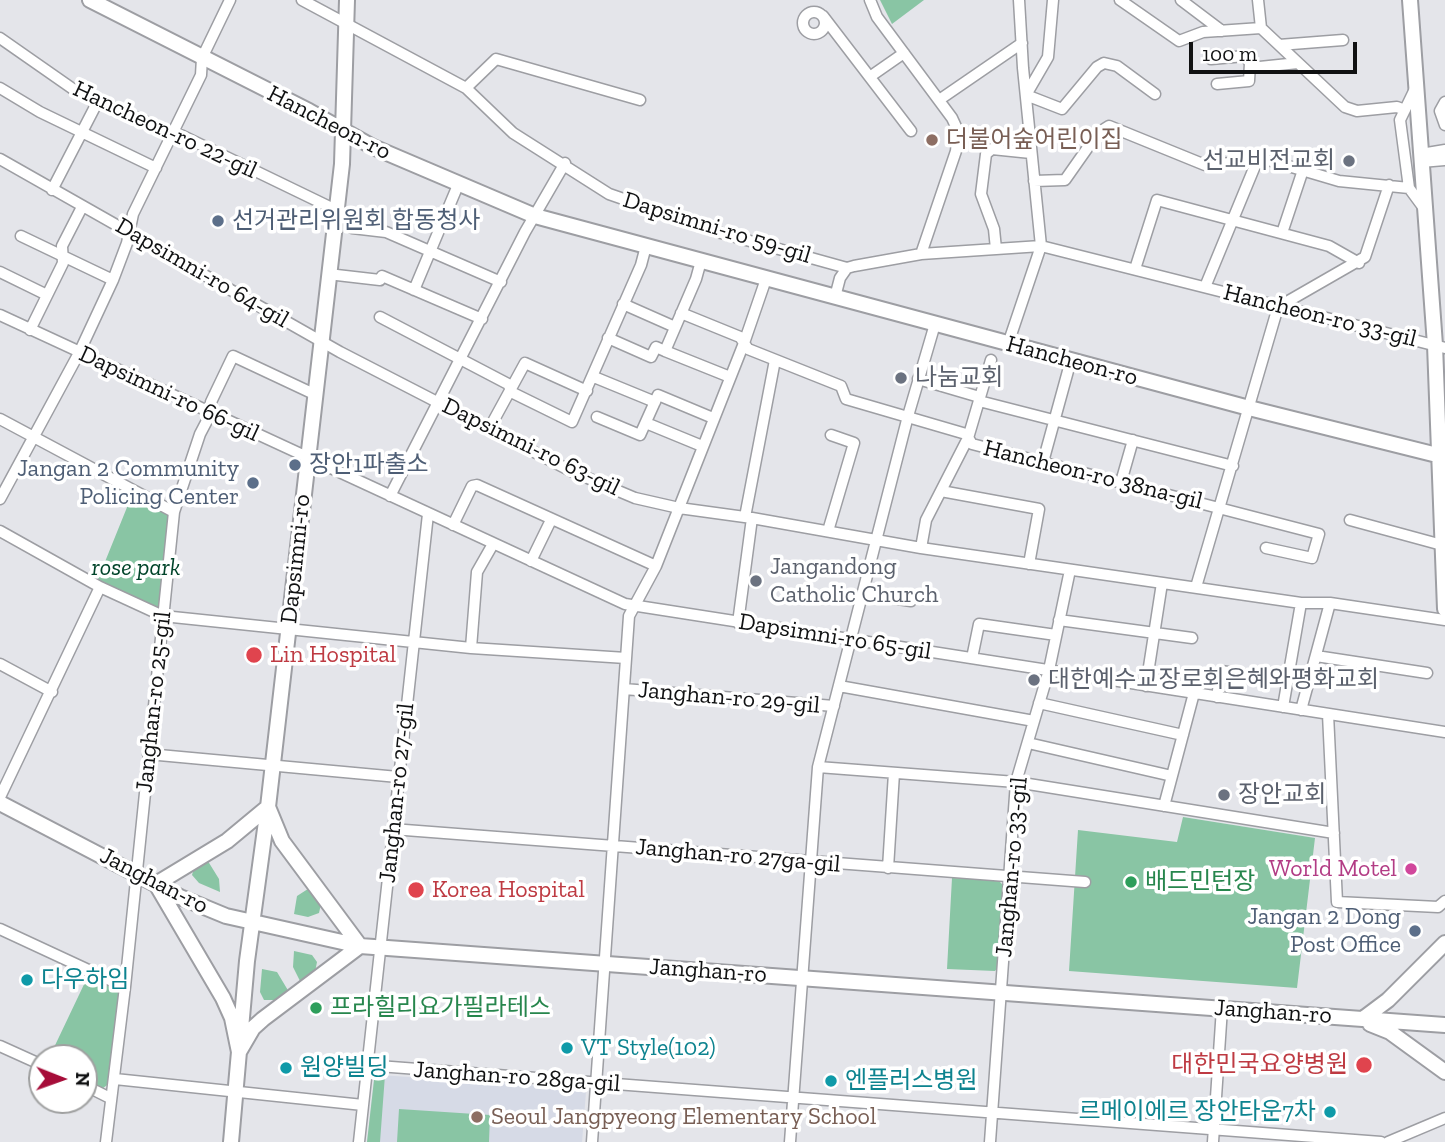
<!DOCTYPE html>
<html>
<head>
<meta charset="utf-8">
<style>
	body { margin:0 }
	#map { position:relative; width:1445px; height:1142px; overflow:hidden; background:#e4e5ea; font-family:"Zilla Slab",serif }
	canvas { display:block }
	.north { position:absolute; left:28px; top:1044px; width:70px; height:70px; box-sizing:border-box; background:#fff; border:2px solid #9fa0a0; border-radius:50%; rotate:91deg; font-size:19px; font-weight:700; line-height:28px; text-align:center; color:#101112 }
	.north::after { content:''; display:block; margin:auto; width:24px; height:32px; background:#a60d39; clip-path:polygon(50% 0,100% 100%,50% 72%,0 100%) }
	.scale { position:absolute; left:1189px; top:42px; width:168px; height:32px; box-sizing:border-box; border:4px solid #101112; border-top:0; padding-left:9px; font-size:21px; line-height:24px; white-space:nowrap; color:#101112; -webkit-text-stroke:5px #fff; paint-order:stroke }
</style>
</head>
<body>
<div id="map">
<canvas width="1445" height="1142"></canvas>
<div class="north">N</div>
<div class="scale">100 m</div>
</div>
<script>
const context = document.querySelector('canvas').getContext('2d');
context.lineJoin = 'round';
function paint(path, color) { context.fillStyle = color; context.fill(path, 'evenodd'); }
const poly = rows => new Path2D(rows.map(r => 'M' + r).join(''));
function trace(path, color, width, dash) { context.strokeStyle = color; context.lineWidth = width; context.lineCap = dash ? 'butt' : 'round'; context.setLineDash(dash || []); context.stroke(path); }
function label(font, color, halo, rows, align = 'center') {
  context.font = font + ' "Zilla Slab","Noto Sans KR",serif'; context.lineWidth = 7; context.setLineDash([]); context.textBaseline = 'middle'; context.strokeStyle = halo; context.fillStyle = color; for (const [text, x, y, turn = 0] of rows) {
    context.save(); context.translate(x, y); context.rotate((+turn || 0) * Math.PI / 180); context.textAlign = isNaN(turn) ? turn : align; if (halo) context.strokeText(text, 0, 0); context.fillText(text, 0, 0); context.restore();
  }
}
paint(poly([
	[380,1075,583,1089,586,1092,582,1142,367,1142,374,1080]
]), '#d6dae6');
paint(poly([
	[880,0,924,0,892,24],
	[134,490,174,512,163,616,96,584],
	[1183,817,1315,838,1297,988,1069,971,1078,830,1177,842],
	[206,858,219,879,220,892,199,883,192,875,195,865],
	[952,878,998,880,1004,886,999,966,995,971,947,969],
	[311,887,321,904,319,913,308,917,294,914,297,896],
	[294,951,312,955,317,962,315,972,301,983,293,967],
	[262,969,277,972,289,992,279,1000,264,1000,260,992],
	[88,976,120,992,110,1083,99,1091,84,1084,84,1058,49,1058],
	[385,1075,380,1142,367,1142,374,1080,376,1076],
	[399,1109,490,1115,489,1142,397,1142]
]), '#89c5a4');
const street = poly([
	[302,0,466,88,513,133,609,194,721,233,847,268],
	[870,0,877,17,952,118,958,131,956,151,921,254],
	[1053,0,1048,57,1026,95,1062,109,1097,67,1104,63,1117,66,1155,94],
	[1120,0,1179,41,1203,32,1261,28],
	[1181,0,1222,31],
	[1258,0,1261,28,1345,107,1357,111,1397,107,1405,110],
	'803 23a11 11 0 1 1 22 0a11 11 0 1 1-22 0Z',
	[823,16,911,131],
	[0,38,73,89,164,130,183,136,336,210],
	[1279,45,1343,40],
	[1211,59,1245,56,1250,63,1249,81,1217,84],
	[1250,68,1298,63],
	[871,76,904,53],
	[0,88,40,112,156,168],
	[466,88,496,59,640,100],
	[1415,89,1400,120,1409,188,1423,207],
	[939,100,1022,43],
	[1445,102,1440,111,1445,125],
	[1421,154,1445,150],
	[0,159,340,352,571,471,635,498,679,508,752,518,921,548,1301,603,1330,603,1445,620],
	[1421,162,1445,160],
	[1034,181,1065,180,1098,133,1109,126,1205,165,1268,160,1339,181,1409,188],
	[52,190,98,101],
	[352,228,386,232,501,282],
	[1282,233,1303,170],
	[21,236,113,280],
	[996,249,994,229,981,194,986,154,992,149,1031,153],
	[1135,269,1157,200,1329,246,1359,263],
	[0,272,47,295],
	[328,274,380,280,382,276,482,319],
	[1205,287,1257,161],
	[414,290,458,185],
	[835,297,840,278,847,268,854,266,921,254,1041,246,1445,348],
	[623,304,675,327],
	[681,313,740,337,748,349,841,386,846,399,966,434,972,444,1319,534,1312,558,1266,548],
	[0,315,625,604,1445,732],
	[380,317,508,384,513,393,572,422,641,265,646,246],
	[30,330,63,263,62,246,82,207],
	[608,338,651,357,656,347,665,351,696,279,701,261],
	[1008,344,1041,246,1023,68,1019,0],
	[665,351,730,377],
	[594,377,655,402],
	[918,379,976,396,983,402,1233,466],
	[597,417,640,435,658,395,713,418],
	[0,419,174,512],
	[646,423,702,446],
	[489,429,525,363,587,391],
	[1043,462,1071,360],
	[1121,482,1133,440],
	[941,491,1039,509,1029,564],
	[390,496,525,232,565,163],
	[0,499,79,353,113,280,127,243,133,214,201,75,202,58,230,0],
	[745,517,775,360],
	[1350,520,1442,545],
	[453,525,472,486,477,485,656,566],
	[0,531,100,587,163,616,471,648,626,658],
	[828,531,854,443,831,435],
	[921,548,926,520,968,438,991,360],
	[531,561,551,520],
	[1196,587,1278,307,1365,257,1389,185],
	[864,594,911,601],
	[1059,620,1192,638],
	[738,623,752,518],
	[471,648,477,572,493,544],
	[1316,656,1427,673],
	[972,658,979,624,1056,635],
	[0,664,52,692],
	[839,686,1034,721],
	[1146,686,1162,583],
	[624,689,834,706],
	[1217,697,1221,671,1288,681],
	[1039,703,1183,735],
	[1283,707,1301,603],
	[1301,710,1330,603],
	[1328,714,1337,902,1438,907,1445,901],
	[1028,743,1172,776],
	[148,754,398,777],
	[818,767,1016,782,1334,833],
	[0,797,100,587],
	[1164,806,1194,693],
	[392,829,1085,882],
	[888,868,894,773],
	[0,929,125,987],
	[0,1046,42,1065],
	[365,1065,1381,1142],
	[115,1079,363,1105],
	[84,1085,110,1098],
	[106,1142,125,987,174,512,200,434,211,413,211,402,233,356,314,394],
	[359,1142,428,514],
	[592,1142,629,616,656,566,744,343,766,279],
	[790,1142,818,767,908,416,935,324],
	[990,1142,1016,782,1049,670,1070,570],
	[1213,1142,1222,1008],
	[1388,1142,1445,1118]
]);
const secondary = poly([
	[90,0,309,111,373,147,535,216,1249,408,1445,457],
	[1410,0,1435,345,1445,609],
	[0,803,180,897,226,916,360,946,1445,1025],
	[268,807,282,841,360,946,263,1019,253,1028,239,1052,232,1018,223,998,156,884,227,841,268,807],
	[1364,1018,1388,1000,1445,943],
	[1370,1024,1390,1032,1445,1072],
	[231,1142,247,961,268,807,342,164,347,0]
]);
trace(street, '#9d9ea3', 13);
trace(secondary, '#9d9ea3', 18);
trace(street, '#fff', 10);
trace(secondary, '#fff', 14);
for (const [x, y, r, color] of [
	[932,140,7,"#8d6e63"],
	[1349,161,7,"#6b7280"],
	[218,221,7,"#5c6f8a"],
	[901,378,7,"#6b7280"],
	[295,465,7,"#5c6f8a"],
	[253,483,7,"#5c6f8a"],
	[756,581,7,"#6b7280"],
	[254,655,9,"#e0444e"],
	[1034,680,7,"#6b7280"],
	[1224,795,7,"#6b7280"],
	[1411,869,7,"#d1479c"],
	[1131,882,7,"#2e9e5b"],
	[416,890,9,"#e0444e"],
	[1415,931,7,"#5c6f8a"],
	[27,980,7,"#0f9aa8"],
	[316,1008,7,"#2e9e5b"],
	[567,1048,7,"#0f9aa8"],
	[1364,1065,9,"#e0444e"],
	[286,1068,7,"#0f9aa8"],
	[831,1081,7,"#0f9aa8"],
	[1330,1112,7,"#0f9aa8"],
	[477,1117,7,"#8d6e63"]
]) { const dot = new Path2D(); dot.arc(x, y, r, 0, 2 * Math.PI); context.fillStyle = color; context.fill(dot); trace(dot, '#fff', 2.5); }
label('24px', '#101112', '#fff', [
	["Hancheon-ro",329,123,27],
	["Hancheon-ro 22-gil",165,130,25],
	["Dapsimni-ro 59-gil",717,228,17],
	["Dapsimni-ro 64-gil",202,273,30],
	["Hancheon-ro 33-gil",1320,316,14],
	["Hancheon-ro",1072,361,15],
	["Dapsimni-ro 66-gil",169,394,25],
	["Dapsimni-ro 63-gil",531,447,26],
	["Hancheon-ro 38na-gil",1093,475,14],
	["Dapsimni-ro",296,559,-84],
	["Dapsimni-ro 65-gil",835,637,9],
	["Janghan-ro 29-gil",729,698,5],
	["Janghan-ro 25-gil",154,702,-84],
	["Janghan-ro 27-gil",397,793,-84],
	["Janghan-ro 27ga-gil",738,856,5],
	["Janghan-ro 33-gil",1012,867,-85],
	["Janghan-ro",154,881,27],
	["Janghan-ro",708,971,4],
	["Janghan-ro",1273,1012,4],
	["Janghan-ro 28ga-gil",517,1077,4]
]);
label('24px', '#785e54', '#fff', [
	["더불어숲어린이집",946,140],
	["Seoul Jangpyeong Elementary School",491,1117]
], 'left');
label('24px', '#5b616d', '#fff', [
	["선교비전교회",1335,161,"right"],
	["나눔교회",915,378],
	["Jangandong",770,567],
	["Catholic Church",770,595],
	["대한예수교장로회은혜와평화교회",1048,680],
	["장안교회",1238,795]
], 'left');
label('24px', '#4e5e75', '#fff', [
	["선거관리위원회 합동청사",232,221],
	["장안1파출소",309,465],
	["Jangan 2 Community",239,469,"right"],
	["Policing Center",239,497,"right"],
	["Jangan 2 Dong",1401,917,"right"],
	["Post Office",1401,945,"right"]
], 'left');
label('italic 24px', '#00442a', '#fff', [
	["rose park",136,568]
]);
label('24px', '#be3a42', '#fff', [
	["Lin Hospital",270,655],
	["Korea Hospital",432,890],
	["대한민국요양병원",1348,1065,"right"]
], 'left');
label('24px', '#b23c85', '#fff', [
	["World Motel",1397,869]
], 'right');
label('24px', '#27864d', '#fff', [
	["배드민턴장",1145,882],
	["프라힐리요가필라테스",330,1008]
], 'left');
label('24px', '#0d838f', '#fff', [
	["다우하임",41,980],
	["VT Style(102)",581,1048],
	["원양빌딩",300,1068],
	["엔플러스병원",845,1081],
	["르메이에르 장안타운7차",1316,1112,"right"]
], 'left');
</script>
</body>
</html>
